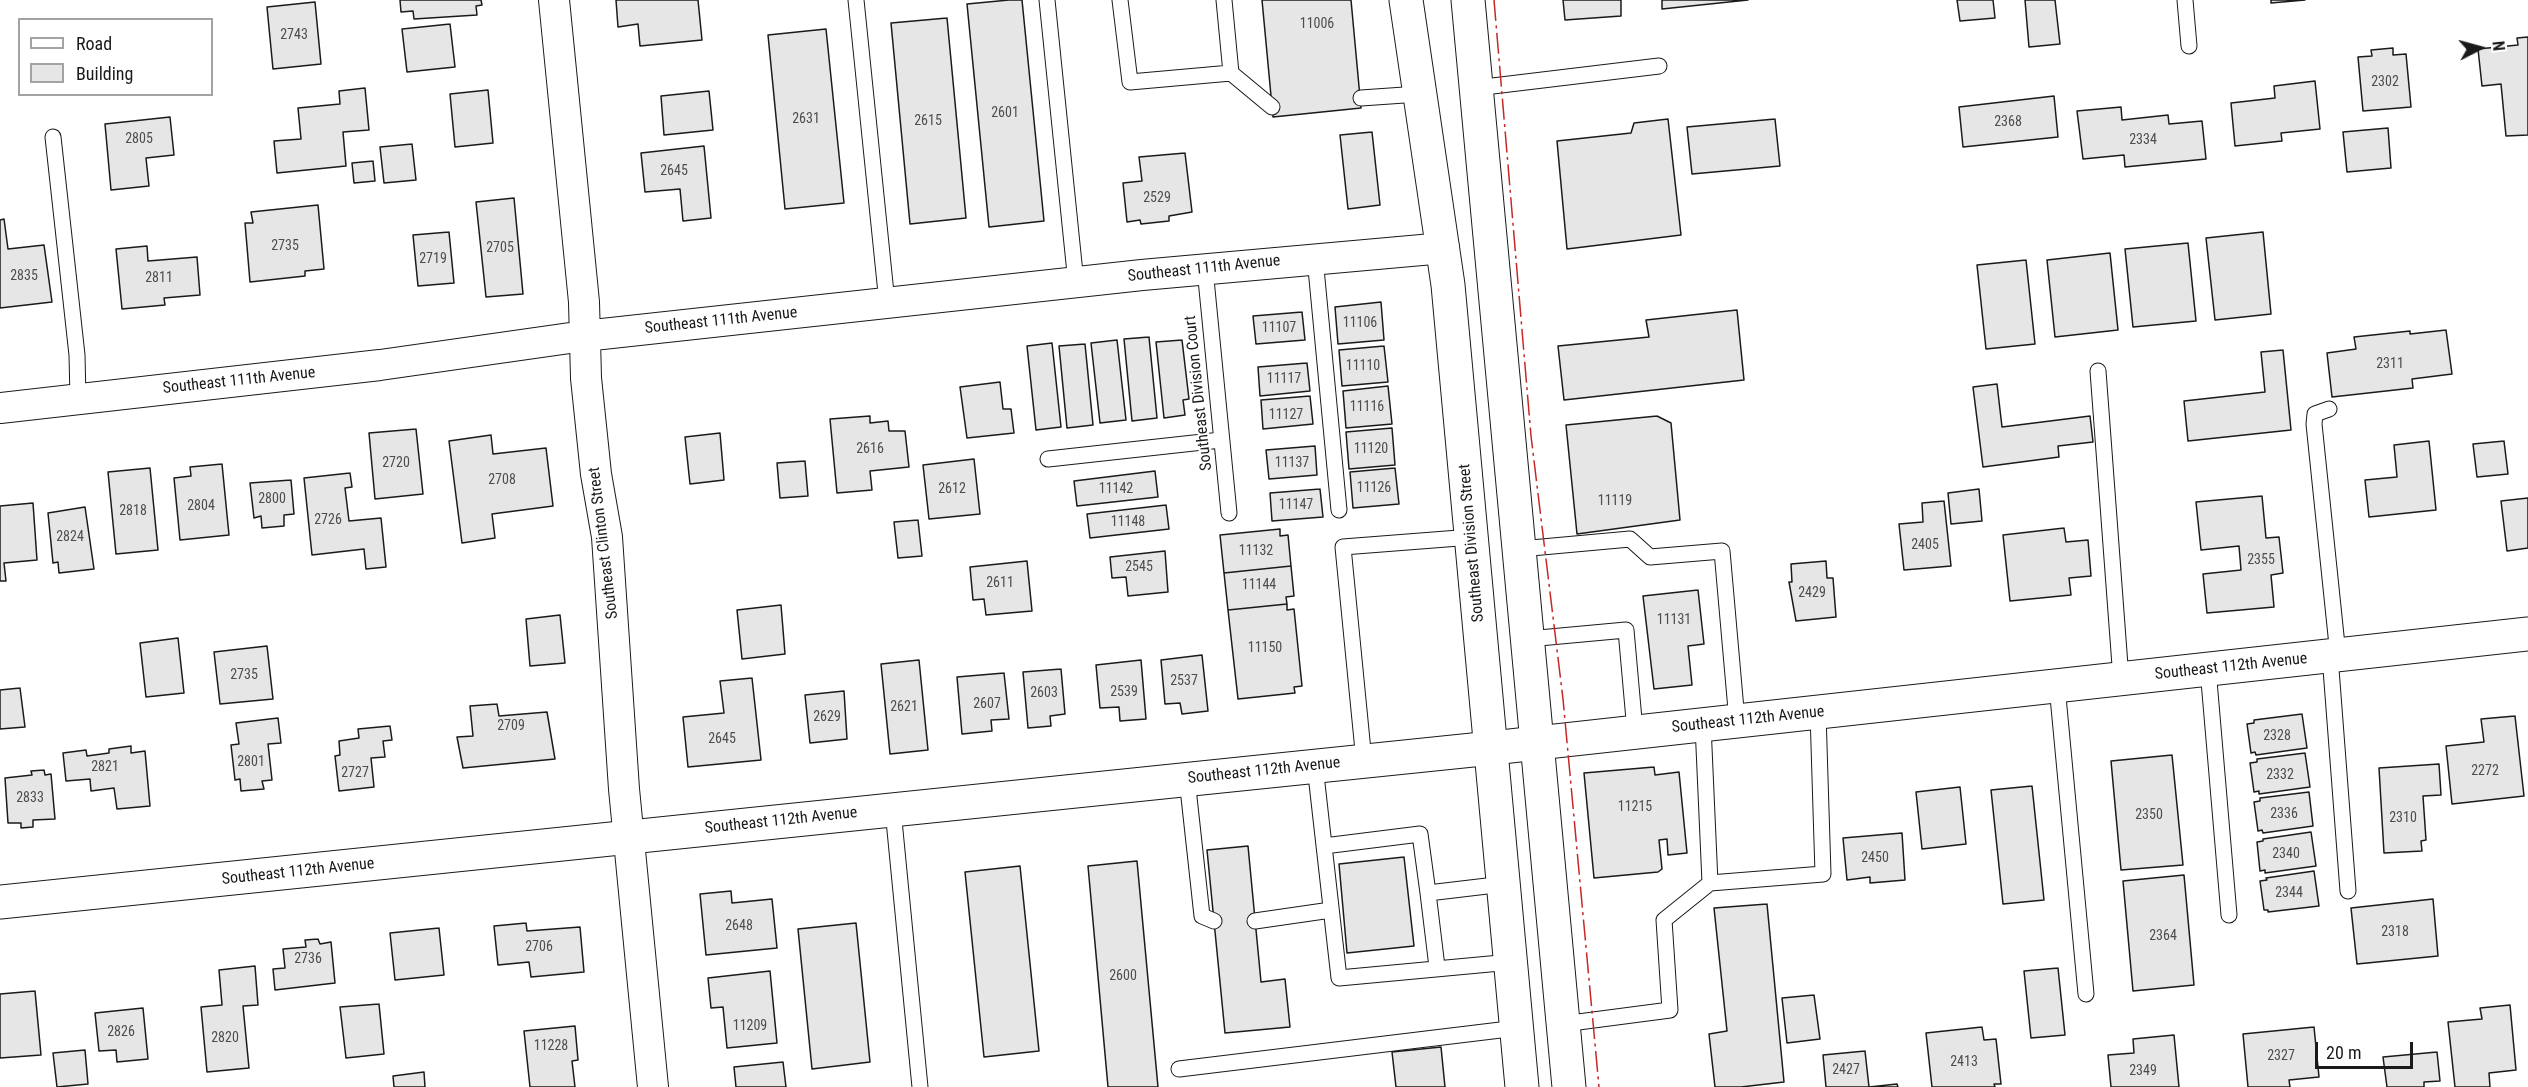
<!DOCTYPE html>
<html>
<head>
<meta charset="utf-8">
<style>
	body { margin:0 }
	#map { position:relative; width:2528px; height:1087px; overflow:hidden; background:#fff; font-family:"Roboto Condensed",sans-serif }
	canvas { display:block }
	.legend { position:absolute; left:18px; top:18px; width:195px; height:78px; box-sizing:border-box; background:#fff; border:2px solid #a3a3a3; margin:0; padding:8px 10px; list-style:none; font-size:18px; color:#1a1a1a }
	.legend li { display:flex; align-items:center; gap:12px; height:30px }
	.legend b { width:30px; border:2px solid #a3a3a3 }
	.north { position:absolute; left:2450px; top:18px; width:60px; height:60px; -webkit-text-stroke:4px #fff; paint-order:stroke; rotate:84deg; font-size:16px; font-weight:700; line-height:24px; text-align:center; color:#1a1a1a }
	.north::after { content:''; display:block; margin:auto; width:21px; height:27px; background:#1a1a1a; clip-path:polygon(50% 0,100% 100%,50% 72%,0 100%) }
	.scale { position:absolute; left:2315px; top:1042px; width:98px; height:27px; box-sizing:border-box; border:3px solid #1a1a1a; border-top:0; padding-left:8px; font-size:18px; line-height:21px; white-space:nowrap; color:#1a1a1a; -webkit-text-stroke:4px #fff; paint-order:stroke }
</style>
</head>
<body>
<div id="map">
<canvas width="2528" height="1087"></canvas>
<ul class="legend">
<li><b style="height:8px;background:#fff"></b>Road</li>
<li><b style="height:16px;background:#e6e6e6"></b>Building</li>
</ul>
<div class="north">N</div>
<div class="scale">20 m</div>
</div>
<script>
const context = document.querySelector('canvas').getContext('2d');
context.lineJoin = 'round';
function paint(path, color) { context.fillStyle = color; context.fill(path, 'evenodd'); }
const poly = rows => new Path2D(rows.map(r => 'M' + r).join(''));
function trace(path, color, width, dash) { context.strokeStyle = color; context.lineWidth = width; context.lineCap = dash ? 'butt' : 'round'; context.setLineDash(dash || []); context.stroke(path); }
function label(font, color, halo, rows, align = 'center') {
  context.font = font + ' "Roboto Condensed",sans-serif'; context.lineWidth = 4.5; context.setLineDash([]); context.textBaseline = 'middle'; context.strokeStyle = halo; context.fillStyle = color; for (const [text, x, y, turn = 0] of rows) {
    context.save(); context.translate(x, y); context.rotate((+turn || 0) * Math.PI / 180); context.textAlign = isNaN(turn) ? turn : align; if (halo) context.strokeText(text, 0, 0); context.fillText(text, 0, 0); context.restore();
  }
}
const building = poly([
	[400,0,481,0,482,5,476,6,477,15,414,19,413,11,401,12,400,0],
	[616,0,698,0,702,40,640,46,638,24,618,27,616,0],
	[1009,0,1022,0,1044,221,989,227,967,4,1009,0],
	[1262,0,1351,0,1361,108,1273,117,1262,0],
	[1563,0,1621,0,1621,16,1565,20,1563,0],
	[1662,0,1748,0,1662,9,1662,0],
	[1957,0,1993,0,1995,18,1960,21,1957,0],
	[2025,0,2055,0,2060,44,2029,47,2025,0],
	[2271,0,2305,0,2271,3,2271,0],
	[315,2,321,64,273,69,267,7,315,2],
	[947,18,966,218,910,224,891,23,947,18],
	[450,24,455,67,407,72,402,29,450,24],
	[826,29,844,203,785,209,768,35,826,29],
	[2528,37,2528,135,2506,136,2501,84,2482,86,2478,49,2518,45,2517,38,2528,37],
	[2393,48,2393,55,2406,54,2411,107,2363,111,2358,57,2372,56,2371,50,2393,48],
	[2315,81,2320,129,2281,133,2282,141,2235,146,2231,103,2275,98,2274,86,2315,81],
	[365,88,369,130,343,132,346,166,277,173,274,141,301,139,298,108,340,104,339,91,365,88],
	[488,90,493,143,455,147,450,94,488,90],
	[709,91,713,130,664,135,661,96,709,91],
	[2054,96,2058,137,1963,147,1959,107,2054,96],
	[2121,107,2122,120,2168,115,2169,124,2202,121,2206,159,2125,167,2124,155,2083,159,2077,111,2121,107],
	[170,117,174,155,146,158,149,186,111,190,105,124,170,117],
	[1668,119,1681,235,1567,249,1557,141,1631,133,1634,123,1668,119],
	[1775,119,1780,166,1692,174,1687,127,1775,119],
	[2388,128,2391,168,2347,172,2343,132,2388,128],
	[1372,132,1380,205,1348,209,1340,135,1372,132],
	[412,144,416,180,384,183,380,147,412,144],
	[704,146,711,218,683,221,680,189,645,192,641,153,704,146],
	[1185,153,1192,212,1169,216,1169,221,1141,224,1140,220,1127,222,1123,183,1142,181,1139,157,1185,153],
	[373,161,375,181,354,183,352,163,373,161],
	[514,198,523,294,486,297,476,202,514,198],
	[318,205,324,269,305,271,305,276,250,282,245,223,253,223,251,212,318,205],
	[4,219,8,249,44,245,52,302,0,308,0,220,4,219],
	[449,232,454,283,418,286,413,235,449,232],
	[2263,232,2271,314,2215,320,2206,238,2263,232],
	[2188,243,2196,321,2133,327,2125,249,2188,243],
	[147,246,148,261,197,257,200,295,164,298,165,305,122,309,116,249,147,246],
	[2110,253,2118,330,2055,337,2047,260,2110,253],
	[2026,260,2035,344,1986,349,1977,265,2026,260],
	[1381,302,1384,340,1338,344,1335,307,1381,302],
	[1737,310,1744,380,1564,400,1558,346,1649,337,1646,320,1737,310],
	[1302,312,1305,340,1256,344,1253,316,1302,312],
	[2446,330,2452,374,2412,379,2413,388,2332,397,2327,353,2356,349,2354,337,2410,331,2410,334,2446,330],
	[1149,337,1157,418,1132,421,1124,339,1149,337],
	[1117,340,1126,420,1100,423,1091,343,1117,340],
	[1182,340,1189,399,1183,400,1185,415,1164,418,1156,342,1182,340],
	[1052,343,1061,427,1036,430,1027,346,1052,343],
	[1085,344,1093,425,1067,428,1059,346,1085,344],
	[1384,346,1388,382,1342,386,1339,350,1384,346],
	[2283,350,2291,430,2188,441,2184,401,2265,392,2261,352,2283,350],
	[1307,363,1310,391,1260,396,1258,367,1307,363],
	[1000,382,1003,409,1011,409,1014,433,967,438,960,387,1000,382],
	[1997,384,2002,427,2090,416,2093,442,2058,446,2059,457,1983,467,1973,387,1997,384],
	[1388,386,1392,424,1346,428,1343,391,1388,386],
	[1310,396,1313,424,1263,429,1261,400,1310,396],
	[870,416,870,423,888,421,889,431,905,431,909,467,870,471,872,490,837,493,830,419,870,416],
	[1657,416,1671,423,1680,520,1577,534,1566,425,1657,416],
	[1392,428,1395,465,1349,469,1346,432,1392,428],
	[416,429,423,494,375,499,369,433,416,429],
	[720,433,724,480,690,484,685,437,720,433],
	[491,435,493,454,546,448,553,506,492,514,495,538,462,543,449,441,491,435],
	[2429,441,2436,510,2369,517,2365,480,2397,477,2394,445,2429,441],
	[2504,441,2508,474,2477,477,2473,444,2504,441],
	[1315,446,1317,475,1269,479,1266,450,1315,446],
	[974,459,980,514,929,519,923,465,974,459],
	[805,461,808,496,780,498,777,463,805,461],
	[222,464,229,535,180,540,174,478,191,476,190,467,222,464],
	[150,468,158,550,116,554,108,472,150,468],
	[1395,468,1399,504,1353,508,1350,472,1395,468],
	[1155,471,1158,497,1077,506,1074,481,1155,471],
	[350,473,352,487,345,488,349,521,381,518,386,567,366,569,364,549,312,555,304,478,350,473],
	[291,480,294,514,284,515,284,526,262,528,261,516,254,518,250,483,291,480],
	[1320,489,1323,517,1272,521,1270,493,1320,489],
	[1979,489,1982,521,1951,524,1948,493,1979,489],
	[2262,496,2266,538,2279,537,2283,573,2271,575,2274,607,2207,613,2203,574,2241,570,2239,546,2201,550,2196,502,2262,496],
	[2528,498,2528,548,2507,551,2501,501,2528,498],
	[1944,501,1951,566,1904,570,1899,524,1923,522,1922,503,1944,501],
	[33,503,37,560,4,563,6,581,0,581,0,506,33,503],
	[1166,505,1169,529,1090,538,1087,514,1166,505],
	[85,507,94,569,59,573,58,562,53,563,48,513,85,507],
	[918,520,922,556,898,558,894,522,918,520],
	[2064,528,2066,542,2088,540,2091,576,2069,578,2071,595,2010,601,2003,535,2064,528],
	[1280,529,1280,536,1288,535,1291,566,1224,573,1220,535,1280,529],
	[1165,551,1168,592,1128,596,1126,577,1112,578,1110,557,1165,551],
	[1027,561,1032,611,986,615,984,599,973,600,970,567,1027,561],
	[1826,561,1827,578,1833,578,1836,617,1796,621,1789,582,1792,582,1791,564,1826,561],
	[1291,566,1294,596,1286,597,1287,604,1228,610,1224,573,1291,566],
	[1698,590,1704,644,1688,646,1692,685,1654,689,1643,596,1698,590],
	[1287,604,1287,610,1294,609,1302,686,1294,687,1295,693,1238,699,1228,610,1287,604],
	[781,605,785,654,742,659,737,610,781,605],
	[560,615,565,663,530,666,526,619,560,615],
	[178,638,184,693,146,697,140,643,178,638],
	[267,646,273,699,220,704,214,652,267,646],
	[1202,655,1208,711,1182,714,1180,703,1165,704,1161,660,1202,655],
	[919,660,928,750,890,754,881,664,919,660],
	[1141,660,1146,719,1120,721,1119,707,1100,708,1096,665,1141,660],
	[1061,669,1065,714,1050,716,1051,726,1028,728,1023,672,1061,669],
	[1004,673,1009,719,991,720,992,731,962,734,957,677,1004,673],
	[752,678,761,760,688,767,683,717,724,713,720,681,752,678],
	[20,688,25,727,0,729,0,690,20,688],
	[844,691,847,739,810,743,805,695,844,691],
	[497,704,499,716,547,712,555,759,463,768,457,737,473,736,470,706,497,704],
	[2302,714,2307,748,2256,755,2255,752,2251,753,2247,724,2254,723,2254,720,2302,714],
	[2515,716,2524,796,2452,804,2446,746,2484,742,2481,719,2515,716],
	[278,718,281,743,268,744,272,780,262,781,264,789,241,791,240,779,235,780,231,745,239,744,236,723,278,718],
	[390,726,392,740,383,741,385,757,371,758,374,787,339,791,335,756,340,755,339,741,359,738,358,729,390,726],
	[131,746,131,753,145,751,150,806,117,809,114,788,91,791,90,779,66,781,63,753,86,750,87,756,109,753,109,749,131,746],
	[2305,753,2310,787,2259,794,2259,791,2254,792,2250,763,2257,762,2257,759,2305,753],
	[2172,755,2183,865,2121,870,2111,761,2172,755],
	[2439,764,2441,795,2423,796,2426,840,2421,841,2422,851,2384,853,2379,768,2439,764],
	[1654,767,1655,775,1679,772,1687,853,1668,855,1667,839,1659,840,1662,869,1658,872,1594,878,1584,773,1654,767],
	[44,770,45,775,51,774,55,819,33,820,33,827,21,828,21,823,8,823,5,778,32,775,31,771,44,770],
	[2032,786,2044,900,2003,904,1991,790,2032,786],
	[1960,787,1966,844,1922,849,1916,792,1960,787],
	[2309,792,2313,826,2263,833,2262,830,2258,831,2254,802,2260,801,2260,798,2309,792],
	[2311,832,2316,866,2265,873,2265,870,2260,871,2257,842,2263,841,2263,839,2311,832],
	[1902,833,1905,880,1870,883,1870,877,1847,880,1843,838,1902,833],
	[1248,846,1261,982,1285,979,1290,1027,1225,1033,1207,850,1248,846],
	[1404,857,1414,946,1347,953,1339,864,1404,857],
	[1137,861,1158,1087,1108,1087,1088,866,1137,861],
	[1020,866,1039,1051,984,1057,965,872,1020,866],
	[2314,871,2319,906,2268,912,2268,910,2264,910,2260,881,2267,880,2266,878,2314,871],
	[2184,875,2194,985,2133,991,2123,881,2184,875],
	[731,891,732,903,772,899,777,948,706,955,700,894,731,891],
	[2433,899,2438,956,2357,964,2351,908,2433,899],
	[1767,904,1784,1082,1741,1087,1715,1087,1709,1034,1727,1031,1714,908,1767,904],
	[526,923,527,931,580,927,584,972,531,977,529,962,498,965,494,926,526,923],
	[856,923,870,1062,812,1069,798,929,856,923],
	[439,928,444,975,395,980,390,933,439,928],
	[318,939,320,944,331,942,335,983,275,990,273,969,285,968,283,949,306,947,305,940,318,939],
	[255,966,258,1005,243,1006,249,1068,207,1072,201,1007,222,1005,219,970,255,966],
	[2058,968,2065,1035,2031,1038,2024,971,2058,968],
	[770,971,777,1043,727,1048,723,1007,711,1008,708,978,770,971],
	[35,991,41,1055,0,1058,0,994,35,991],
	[1814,995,1820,1039,1787,1043,1782,998,1814,995],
	[379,1004,384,1054,346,1058,340,1007,379,1004],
	[2510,1005,2516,1070,2489,1073,2490,1087,2455,1087,2448,1022,2482,1019,2480,1008,2510,1005],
	[143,1008,148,1059,117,1062,116,1050,99,1051,95,1013,143,1008],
	[575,1026,578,1060,572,1061,575,1087,530,1087,524,1031,575,1026],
	[1982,1027,1984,1040,1996,1039,2001,1084,1994,1084,1995,1087,1932,1087,1926,1033,1982,1027],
	[2314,1027,2319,1077,2289,1080,2290,1087,2248,1087,2243,1034,2314,1027],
	[2174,1035,2179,1087,2111,1087,2108,1055,2134,1053,2133,1039,2174,1035],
	[1441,1047,1445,1087,1396,1087,1392,1052,1441,1047],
	[85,1050,88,1084,57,1087,53,1053,85,1050],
	[1865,1051,1869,1087,1897,1084,1898,1087,1826,1087,1823,1055,1865,1051],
	[2437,1052,2440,1081,2424,1082,2424,1087,2387,1087,2383,1057,2437,1052],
	[783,1062,786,1087,736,1087,734,1067,783,1062],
	[424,1072,425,1087,394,1087,393,1076,424,1072]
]);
paint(building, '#e6e6e6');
trace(building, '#1a1a1a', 1.5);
const lane = poly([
	[856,0,887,303],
	[1047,0,1076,283],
	[1120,0,1130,82,1231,73,1224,0],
	[2185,0,2189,46],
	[1231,73,1272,107],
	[1476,88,1659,66],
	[1361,98,1419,94],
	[53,137,77,355,78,399],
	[1315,258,1339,510],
	[1205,269,1229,513],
	[2098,371,2121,679],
	[2329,409,2315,414,2314,424,2338,655],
	[1048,459,1221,440],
	[1520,549,1630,539,1650,557,1722,551,1737,721],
	[1528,639,1626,630,1635,731],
	[2330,656,2348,891],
	[2208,669,2229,915],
	[2057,686,2086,994],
	[1364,761,1343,547,1472,537],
	[1315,766,1339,978,1511,962],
	[1187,779,1202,916,1214,921],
	[893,810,920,1087],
	[1324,846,1420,834,1428,893,1504,884],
	[1710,883,1823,874,1818,713],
	[1428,893,1437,967],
	[1255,921,1331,910],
	[1563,1024,1670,1010,1664,920,1710,883,1703,725],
	[1179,1069,1517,1028]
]);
const street = poly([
	[554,0,584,302,586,378,596,474,607,537,624,789,653,1087],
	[0,408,380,365,584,336,1142,275,1444,248]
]);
const secondary = poly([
	[0,902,1492,748,2528,634]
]);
const primary = poly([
	[1406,0,1448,285,1522,1087],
	[1468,0,1569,1087]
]);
trace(lane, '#1a1a1a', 17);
trace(street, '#1a1a1a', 32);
trace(secondary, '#1a1a1a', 35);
trace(primary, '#1a1a1a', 35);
trace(lane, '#fff', 15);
trace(street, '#fff', 30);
trace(secondary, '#fff', 33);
trace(primary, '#fff', 33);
trace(poly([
	[1494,0,1531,436,1563,699,1599,1087]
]), '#c62828', 1.5, [21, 4.5, 3, 4.5]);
label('14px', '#4d4d4d', null, [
	["11006",1317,24],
	["2743",294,35],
	["2302",2385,82],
	["2601",1005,113],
	["2631",806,119],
	["2615",928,121],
	["2368",2008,122],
	["2805",139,139],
	["2334",2143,140],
	["2645",674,171],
	["2529",1157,198],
	["2735",285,246],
	["2705",500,248],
	["2719",433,259],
	["2835",24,276],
	["2811",159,278],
	["11106",1360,323],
	["11107",1279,328],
	["2311",2390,364],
	["11110",1363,366],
	["11117",1284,379],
	["11116",1367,407],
	["11127",1286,415],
	["2616",870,449],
	["11120",1371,449],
	["2720",396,463],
	["11137",1292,463],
	["2708",502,480],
	["11126",1374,488],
	["2612",952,489],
	["11142",1116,489],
	["2800",272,499],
	["11119",1615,501],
	["11147",1296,505],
	["2804",201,506],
	["2818",133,511],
	["2726",328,520],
	["11148",1128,522],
	["2824",70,537],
	["2405",1925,545],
	["11132",1256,551],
	["2355",2261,560],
	["2545",1139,567],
	["2611",1000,583],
	["11144",1259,585],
	["2429",1812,593],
	["11131",1674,620],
	["11150",1265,648],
	["2735",244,675],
	["2537",1184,681],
	["2539",1124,692],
	["2603",1044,693],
	["2607",987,704],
	["2621",904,707],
	["2629",827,717],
	["2709",511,726],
	["2328",2277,736],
	["2645",722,739],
	["2801",251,762],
	["2821",105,767],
	["2272",2485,771],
	["2727",355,773],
	["2332",2280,775],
	["2833",30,798],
	["11215",1635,807],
	["2336",2284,814],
	["2350",2149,815],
	["2310",2403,818],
	["2340",2286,854],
	["2450",1875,858],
	["2344",2289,893],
	["2648",739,926],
	["2318",2395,932],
	["2364",2163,936],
	["2706",539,947],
	["2736",308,959],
	["2600",1123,976],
	["11209",750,1026],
	["2826",121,1032],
	["2820",225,1038],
	["11228",551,1046],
	["2327",2281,1056],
	["2413",1964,1062],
	["2427",1846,1070],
	["2349",2143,1071]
]);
label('16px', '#1a1a1a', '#fff', [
	["Southeast 111th Avenue",1204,269,-6],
	["Southeast 111th Avenue",721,321,-6],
	["Southeast 111th Avenue",239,381,-6],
	["Southeast Division Court",1199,393,-96],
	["Southeast Clinton Street",604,543,-97],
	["Southeast Division Street",1472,543,-95],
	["Southeast 112th Avenue",2231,667,-6],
	["Southeast 112th Avenue",1748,720,-6],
	["Southeast 112th Avenue",1264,771,-6],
	["Southeast 112th Avenue",781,821,-6],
	["Southeast 112th Avenue",298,872,-6]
]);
</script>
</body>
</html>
